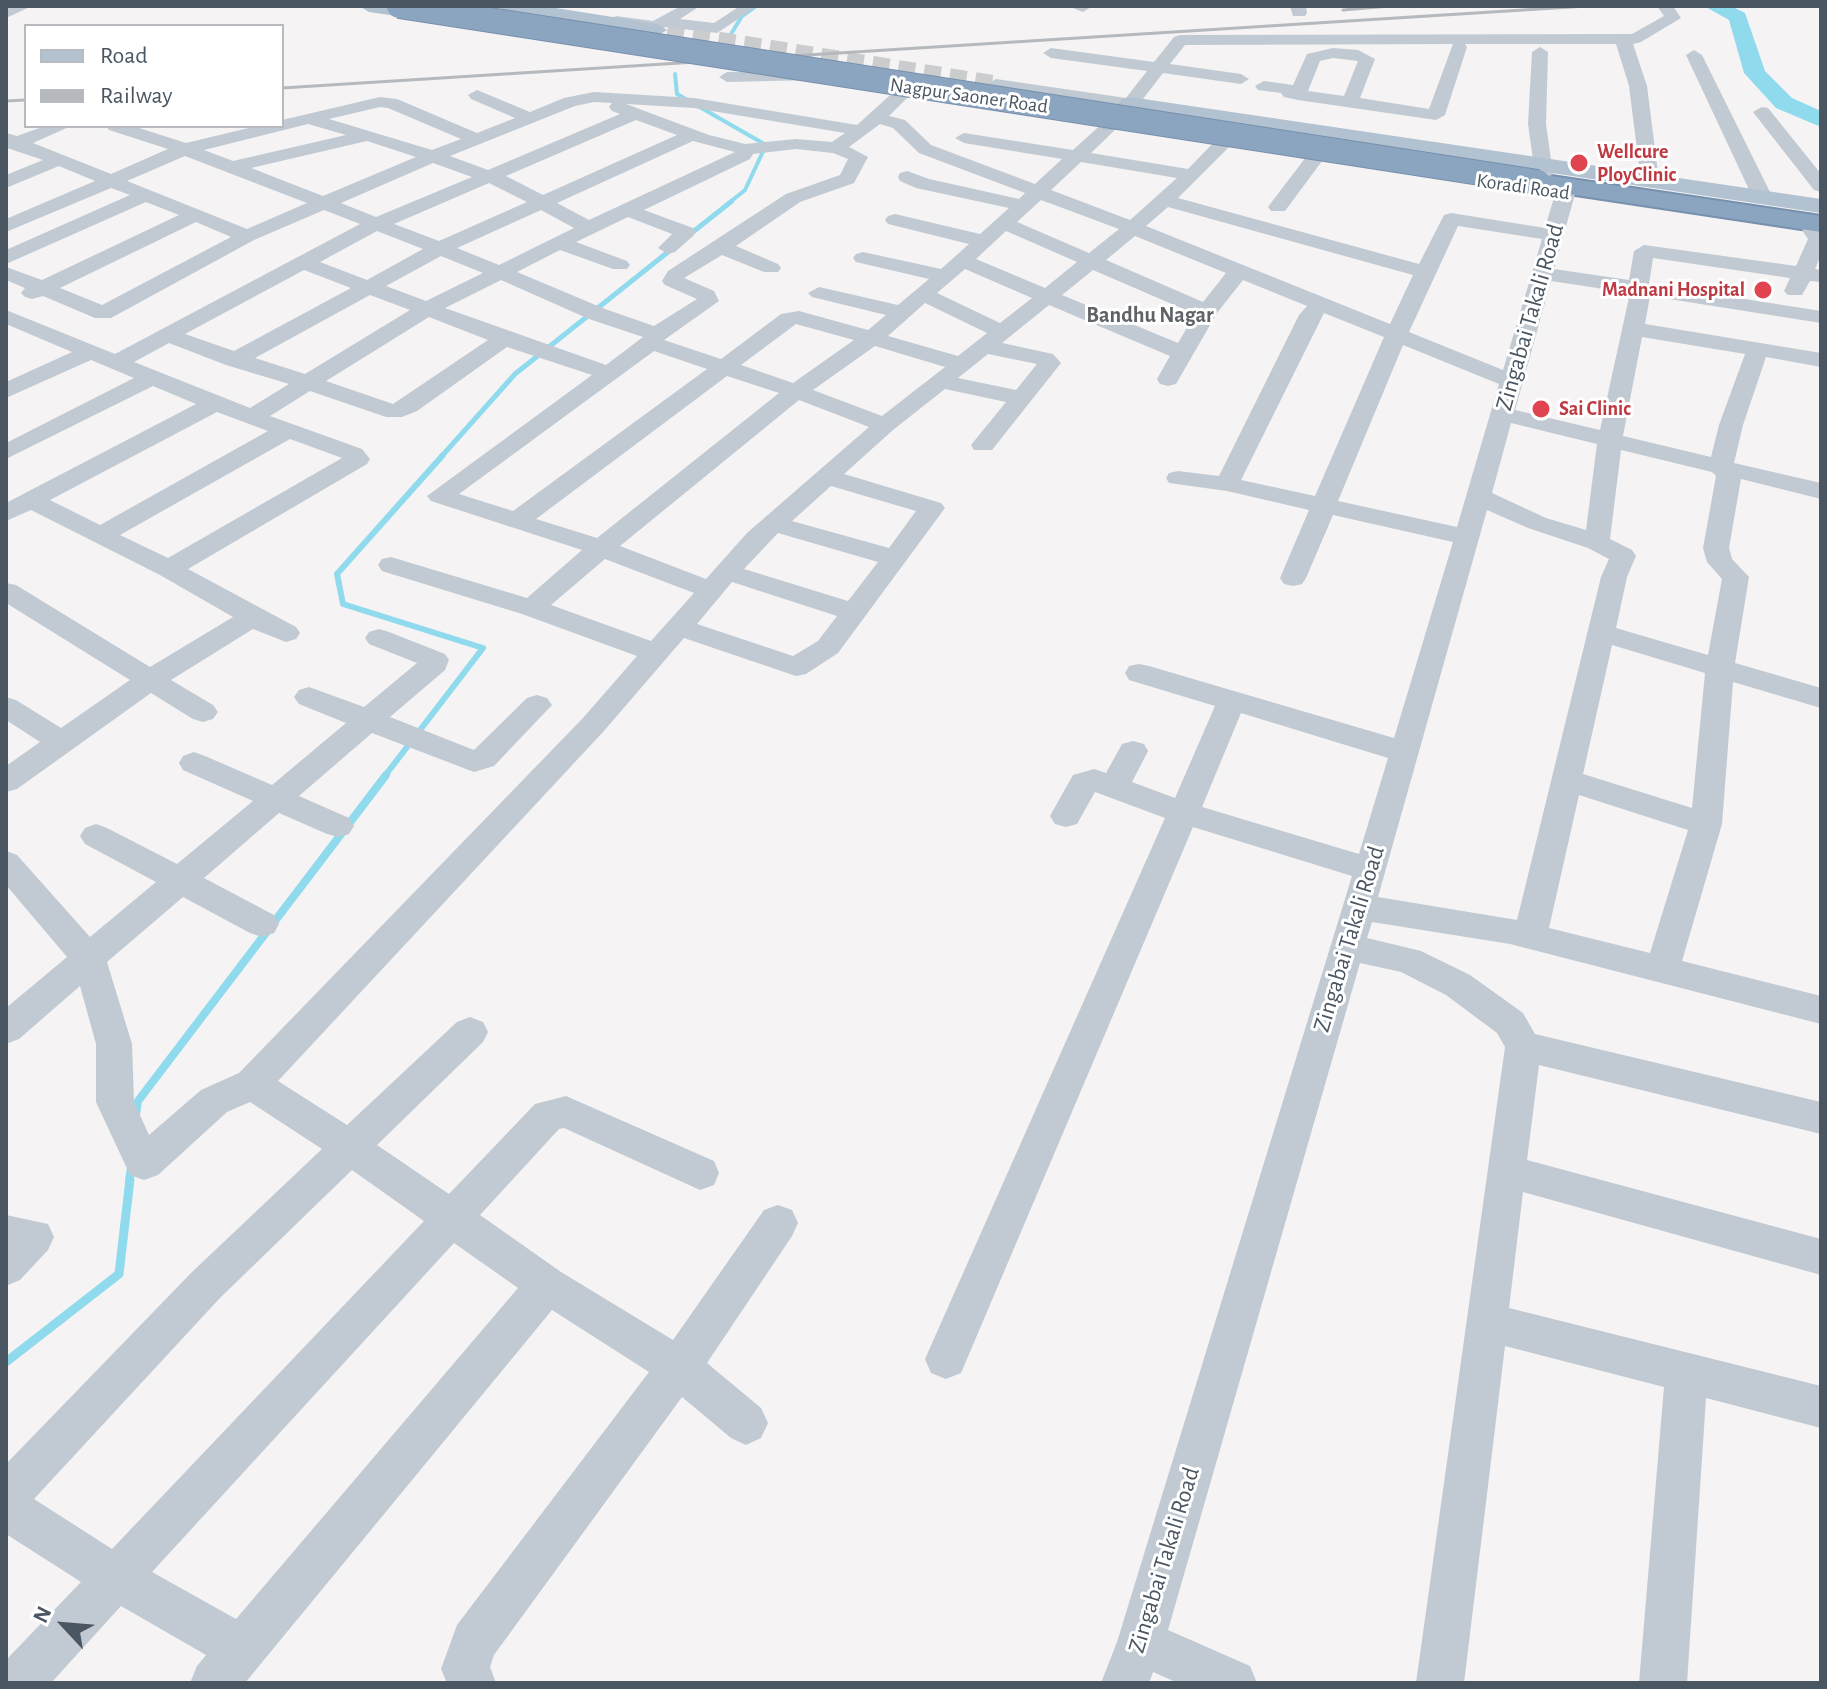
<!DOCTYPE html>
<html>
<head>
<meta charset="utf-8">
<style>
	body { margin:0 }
	#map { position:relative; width:1827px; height:1689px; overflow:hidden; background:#f5f3f3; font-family:"Alegreya Sans",sans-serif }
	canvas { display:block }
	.frame { position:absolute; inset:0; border:8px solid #4a5661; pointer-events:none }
	.legend { position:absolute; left:24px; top:24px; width:260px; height:104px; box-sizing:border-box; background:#fff; border:2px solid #b7bbc0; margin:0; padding:10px 14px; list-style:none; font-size:24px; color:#4a5661 }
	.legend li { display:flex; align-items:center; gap:16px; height:40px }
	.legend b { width:40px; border:2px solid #b7bbc0 }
	.north { position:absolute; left:24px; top:1585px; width:80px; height:80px; -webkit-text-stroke:6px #fff; paint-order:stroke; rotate:296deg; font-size:22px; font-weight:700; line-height:32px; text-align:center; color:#4a5661 }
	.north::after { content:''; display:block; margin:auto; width:28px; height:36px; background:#4a5661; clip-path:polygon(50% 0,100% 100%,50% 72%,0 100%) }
</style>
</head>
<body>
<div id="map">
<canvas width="1827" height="1689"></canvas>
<div class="frame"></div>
<ul class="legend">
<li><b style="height:10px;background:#b3c2d1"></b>Road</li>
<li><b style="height:10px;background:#b5b8bd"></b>Railway</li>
</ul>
<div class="north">N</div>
</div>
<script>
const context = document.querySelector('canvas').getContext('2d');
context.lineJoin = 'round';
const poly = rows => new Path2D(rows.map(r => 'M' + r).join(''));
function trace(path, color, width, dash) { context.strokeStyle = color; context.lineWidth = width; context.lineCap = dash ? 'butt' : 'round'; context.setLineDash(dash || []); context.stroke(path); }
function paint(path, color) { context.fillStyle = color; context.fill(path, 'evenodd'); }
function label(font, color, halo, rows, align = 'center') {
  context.font = font + ' "Alegreya Sans",sans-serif'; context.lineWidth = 6; context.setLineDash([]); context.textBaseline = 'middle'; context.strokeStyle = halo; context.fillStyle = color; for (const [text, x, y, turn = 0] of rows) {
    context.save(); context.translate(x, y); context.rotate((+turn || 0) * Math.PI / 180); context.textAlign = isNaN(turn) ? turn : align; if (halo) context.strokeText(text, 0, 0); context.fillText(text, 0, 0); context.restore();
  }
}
trace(poly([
	[731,34,742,16,756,6],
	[675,74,677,94,766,145,745,190,729,203]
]), '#90daee', 4);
trace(poly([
	[689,235,732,201],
	[441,457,515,374,673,248]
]), '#90daee', 5);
trace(poly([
	[384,777,483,648,343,604,337,574,443,455]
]), '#90daee', 6);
trace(poly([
	[136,1115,138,1101,386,775],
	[129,1181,131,1167]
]), '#90daee', 8);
trace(poly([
	[6,1362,119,1274,130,1179]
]), '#90daee', 9);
paint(poly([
	[1704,6,1731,6,1745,13,1765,71,1792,98,1821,111,1821,127,1776,108,1744,73,1729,20,1704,6]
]), '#90daee');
trace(poly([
	[667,32,996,84]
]), '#caccce', 17, [17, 9]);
const highway = poly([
	[1538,174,1821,216,1821,232,1529,188,1525,182,1529,176,1538,174]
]);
trace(highway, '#7690ad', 4);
paint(poly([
	[10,6,32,6,6,18,6,8,10,6],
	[681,6,700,6,680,19,714,23,740,6,758,6,717,33,666,27,656,31,616,26,608,21,616,16,653,21,681,6],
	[1068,6,1090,6,1091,7,1083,12,1068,6],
	[1290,6,1306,6,1307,13,1305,16,1293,16,1290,6],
	[1657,6,1673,6,1681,18,1641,42,1633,44,1647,86,1659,181,1650,187,1641,181,1629,86,1616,44,1465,44,1467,47,1445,115,1436,120,1298,100,1284,97,1281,93,1258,90,1255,86,1264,81,1293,85,1307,54,1333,48,1358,50,1375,59,1360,98,1429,109,1453,44,1185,45,1170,64,1241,74,1249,79,1241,84,1163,73,1136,108,1130,109,996,89,988,84,996,79,1126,98,1147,71,1051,58,1043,53,1051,48,1154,62,1174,37,1180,35,1632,34,1664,16,1657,6],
	[1333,58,1358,61,1344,96,1308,91,1320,61,1333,58],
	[1540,47,1548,52,1546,124,1553,174,1544,180,1535,174,1528,124,1532,52,1540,47],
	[1694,50,1702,55,1773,198,1770,202,1763,204,1753,198,1686,55,1694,50],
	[808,71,814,72,816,76,814,80,727,82,719,77,727,72,808,71],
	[905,86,914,91,889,116,905,120,931,145,1035,184,1062,159,964,143,955,138,964,133,1073,150,1105,121,1111,120,1120,125,1091,153,1188,169,1218,138,1230,138,1233,142,1230,146,1178,198,1419,264,1444,215,1451,213,1545,228,1557,187,1567,181,1577,187,1554,269,1629,280,1634,251,1644,245,1796,266,1808,239,1802,230,1812,224,1821,229,1821,255,1815,269,1821,270,1821,282,1810,281,1802,295,1788,295,1784,291,1790,278,1653,258,1649,284,1821,311,1821,323,1650,296,1645,324,1821,353,1821,367,1766,357,1743,425,1734,463,1821,483,1821,499,1741,479,1729,548,1732,559,1749,577,1735,663,1821,688,1821,708,1733,682,1722,824,1682,961,1821,996,1821,1024,1510,944,1372,922,1367,938,1421,951,1470,975,1523,1013,1535,1034,1821,1102,1821,1134,1539,1065,1527,1160,1821,1239,1821,1275,1523,1192,1509,1308,1821,1386,1821,1428,1706,1398,1687,1683,1639,1683,1664,1387,1505,1346,1464,1683,1416,1683,1505,1047,1497,1033,1446,995,1401,972,1360,963,1168,1630,1250,1666,1257,1683,1178,1683,1153,1672,1149,1683,1101,1683,1117,1642,1352,876,1193,827,961,1373,946,1379,931,1373,925,1359,1165,818,1095,792,1077,824,1066,827,1055,824,1050,816,1073,775,1094,769,1106,773,1122,744,1133,741,1144,744,1148,751,1132,782,1175,798,1215,706,1129,680,1125,673,1129,666,1139,664,1149,666,1394,738,1453,542,1333,515,1306,578,1302,584,1293,586,1284,584,1280,578,1309,510,1227,491,1169,483,1166,478,1169,473,1178,471,1219,476,1299,315,1307,306,1243,280,1217,313,1176,384,1168,386,1160,384,1157,379,1170,356,1049,305,1002,343,1053,354,1061,363,992,450,974,450,971,445,1006,402,945,389,893,430,844,474,941,503,945,508,838,653,806,674,796,676,684,638,603,732,278,1081,347,1125,457,1022,470,1017,483,1022,488,1032,483,1042,377,1145,449,1194,535,1104,566,1096,714,1161,719,1173,714,1185,700,1190,564,1128,559,1129,480,1215,561,1272,673,1340,764,1210,778,1205,792,1210,798,1223,792,1236,707,1363,761,1408,768,1423,761,1438,746,1445,731,1438,682,1397,494,1655,490,1667,496,1683,447,1683,441,1669,457,1625,649,1372,552,1310,245,1683,190,1683,197,1666,206,1655,121,1606,51,1683,6,1683,6,1660,81,1582,6,1534,6,1464,191,1273,322,1149,250,1102,227,1112,158,1175,144,1180,130,1175,96,1102,96,1044,80,986,19,1039,6,1044,6,1008,67,957,6,885,6,851,17,855,90,937,156,882,85,844,80,836,85,828,96,824,107,828,177,864,253,801,183,770,179,763,183,756,194,752,205,756,272,785,346,723,299,704,294,697,299,690,309,687,364,707,417,663,369,644,365,638,369,632,379,629,389,632,445,654,449,660,445,670,390,717,474,750,527,698,537,695,547,698,552,705,494,766,474,772,372,733,299,796,349,818,354,826,349,834,338,837,327,834,279,813,204,878,274,915,279,924,274,933,262,937,250,933,183,897,107,962,132,1044,134,1102,149,1135,201,1090,239,1073,583,718,637,656,522,614,382,571,378,565,382,559,391,557,527,598,582,550,431,501,427,496,592,375,507,347,417,411,402,417,386,417,310,391,270,416,362,449,370,459,367,464,188,569,296,627,300,633,296,639,286,642,253,629,171,680,213,705,218,712,213,719,203,722,193,719,151,693,17,789,6,792,6,766,40,742,6,720,6,697,16,700,61,728,130,680,6,603,6,583,16,585,150,667,233,617,160,575,31,510,6,521,6,503,196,404,153,386,6,459,6,443,134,378,91,360,6,398,6,382,72,352,6,324,6,310,115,354,360,224,324,210,254,240,111,318,95,318,43,296,32,299,25,297,21,293,25,288,6,280,6,267,42,280,179,215,146,202,6,264,6,250,130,195,111,188,6,232,6,219,95,181,59,166,6,188,6,175,43,160,7,148,6,133,17,136,45,126,71,126,33,143,111,174,168,149,109,130,106,126,133,126,186,143,257,126,282,126,282,120,380,97,397,99,477,133,515,118,471,99,468,95,477,90,530,112,564,98,594,92,694,98,857,125,899,87,905,86],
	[594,102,612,103,609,107,612,111,620,114,488,170,450,156,575,106,594,102],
	[626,104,694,108,845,133,832,142,796,139,745,144,709,135,626,104],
	[380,107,388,108,461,139,432,150,329,119,380,107],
	[636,120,677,135,543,195,506,176,636,120],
	[308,124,346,135,233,161,204,150,308,124],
	[880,124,893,128,919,153,1025,193,1019,199,929,179,907,171,900,173,898,177,900,181,916,188,1009,208,980,234,895,214,888,216,885,220,888,224,969,244,941,269,863,252,856,254,853,258,856,262,929,279,898,305,819,287,808,293,812,297,886,315,868,330,799,311,781,314,721,359,664,340,719,301,714,291,684,278,722,255,764,272,778,272,781,268,778,264,736,246,800,202,854,183,868,157,849,147,880,124],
	[367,141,416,157,323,196,251,168,367,141],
	[693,141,735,152,589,220,557,203,693,141],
	[796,149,833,153,848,159,840,175,786,194,668,271,662,281,665,285,697,299,654,326,605,309,517,272,560,250,613,269,627,269,630,265,627,261,576,242,628,217,672,234,658,248,668,254,675,252,693,236,696,232,693,228,644,210,750,159,753,154,796,149],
	[185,156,307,203,247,229,127,181,185,156],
	[1081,162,1177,178,1130,220,1051,190,1081,162],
	[433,163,472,177,376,217,341,203,433,163],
	[489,183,527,202,439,241,394,224,489,183],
	[1041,200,1119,229,1089,253,1017,222,1041,200],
	[1168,207,1413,275,1390,324,1146,226,1168,207],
	[541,210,574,228,499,265,457,248,541,210],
	[196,222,231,237,102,305,60,288,196,222],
	[1458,226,1542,239,1503,370,1409,332,1458,226],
	[377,231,423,249,367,280,320,262,377,231],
	[1006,231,1077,262,1045,288,976,259,1006,231],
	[1135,236,1226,273,1203,302,1106,260,1135,236],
	[441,256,483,273,426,301,386,286,441,256],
	[965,269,1032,298,1000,323,937,293,965,269],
	[304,270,351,288,234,351,185,334,304,270],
	[1093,270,1195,314,1178,343,1062,295,1093,270],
	[501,280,589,319,643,337,606,365,445,308,501,280],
	[1551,281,1630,293,1600,430,1515,410,1551,281],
	[370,295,410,310,305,374,255,358,370,295],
	[925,303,987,333,958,356,888,336,925,303],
	[1324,313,1384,337,1315,496,1241,480,1324,313],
	[429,317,488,340,393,404,326,381,429,317],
	[796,324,854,340,793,383,741,365,796,324],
	[1642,337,1745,354,1719,425,1711,457,1623,436,1642,337],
	[169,343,226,365,289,384,250,408,134,362,169,343],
	[1403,345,1499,384,1457,527,1338,501,1403,345],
	[875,346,945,367,882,416,813,390,875,346],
	[654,351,707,369,513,511,459,494,654,351],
	[988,354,1037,364,1016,390,958,378,988,354],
	[727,376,779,393,597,538,536,519,727,376],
	[799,400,869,427,747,533,706,579,620,546,799,400],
	[217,412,268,431,100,525,50,500,217,412],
	[1511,423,1597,444,1586,530,1546,518,1492,493,1511,423],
	[290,439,342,458,168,558,120,535,290,439],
	[1621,450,1712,472,1716,476,1703,548,1707,562,1722,579,1708,655,1616,628,1627,577,1636,556,1632,550,1610,539,1621,450],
	[831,486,916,511,889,548,792,521,831,486],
	[1487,510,1528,528,1588,548,1609,559,1601,577,1517,920,1378,897,1487,510],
	[778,533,878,562,848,601,744,569,778,533],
	[605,559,694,593,651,641,551,605,605,559],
	[732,582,837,616,818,641,793,656,697,624,732,582],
	[1612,645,1705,673,1692,808,1583,774,1612,645],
	[1241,713,1388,758,1359,854,1202,807,1241,713],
	[1579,795,1688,830,1650,953,1549,928,1579,795],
	[352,1170,424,1221,112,1549,34,1499,219,1299,352,1170],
	[454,1243,518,1288,236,1619,152,1572,454,1243],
	[1762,107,1768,108,1821,174,1821,192,1814,190,1753,112,1762,107],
	[1316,151,1325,157,1285,211,1271,211,1268,207,1271,203,1309,153,1316,151],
	[6,1215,48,1224,54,1237,48,1250,20,1280,6,1286,6,1215]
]), '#c1cad2');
paint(poly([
	[359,6,408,6,443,11,453,17,443,23,369,12,359,6],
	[496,6,543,6,657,24,667,30,657,36,506,12,496,6],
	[1130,97,1821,199,1821,213,1135,111,1119,130,1103,130,1100,125,1103,120,1122,99,1130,97]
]), '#b3c2d1');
paint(highway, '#8ba5c1');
trace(poly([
	[1343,10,1390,6],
	[282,88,1587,6],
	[6,101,26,100]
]), '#b5b8bd', 3);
const highwayBridge = poly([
	[399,6,1538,182]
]);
trace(highwayBridge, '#7690ad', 26, []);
trace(highwayBridge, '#8ba5c1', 24);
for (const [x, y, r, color] of [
	[1579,163,10,"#e0444e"],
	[1763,290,10,"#e0444e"],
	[1541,409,10,"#e0444e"]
]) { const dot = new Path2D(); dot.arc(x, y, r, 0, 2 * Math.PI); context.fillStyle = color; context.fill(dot); trace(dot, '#fff', 3); }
label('20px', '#4a5661', '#fff', [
	["Nagpur Saoner Road",969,96,8],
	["Koradi Road",1523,187,8]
]);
label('bold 20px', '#be3a42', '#fff', [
	["Wellcure",1597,152],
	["PloyClinic",1597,175],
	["Madnani Hospital",1745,290,"right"],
	["Sai Clinic",1559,409]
], 'left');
label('bold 22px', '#5f6368', '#fff', [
	["Bandhu Nagar",1150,315]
]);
label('24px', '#4a5661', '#fff', [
	["Zingabai Takali Road",1530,317,-74],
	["Zingabai Takali Road",1349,939,-73],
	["Zingabai Takali Road",1164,1560,-73]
]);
</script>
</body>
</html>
